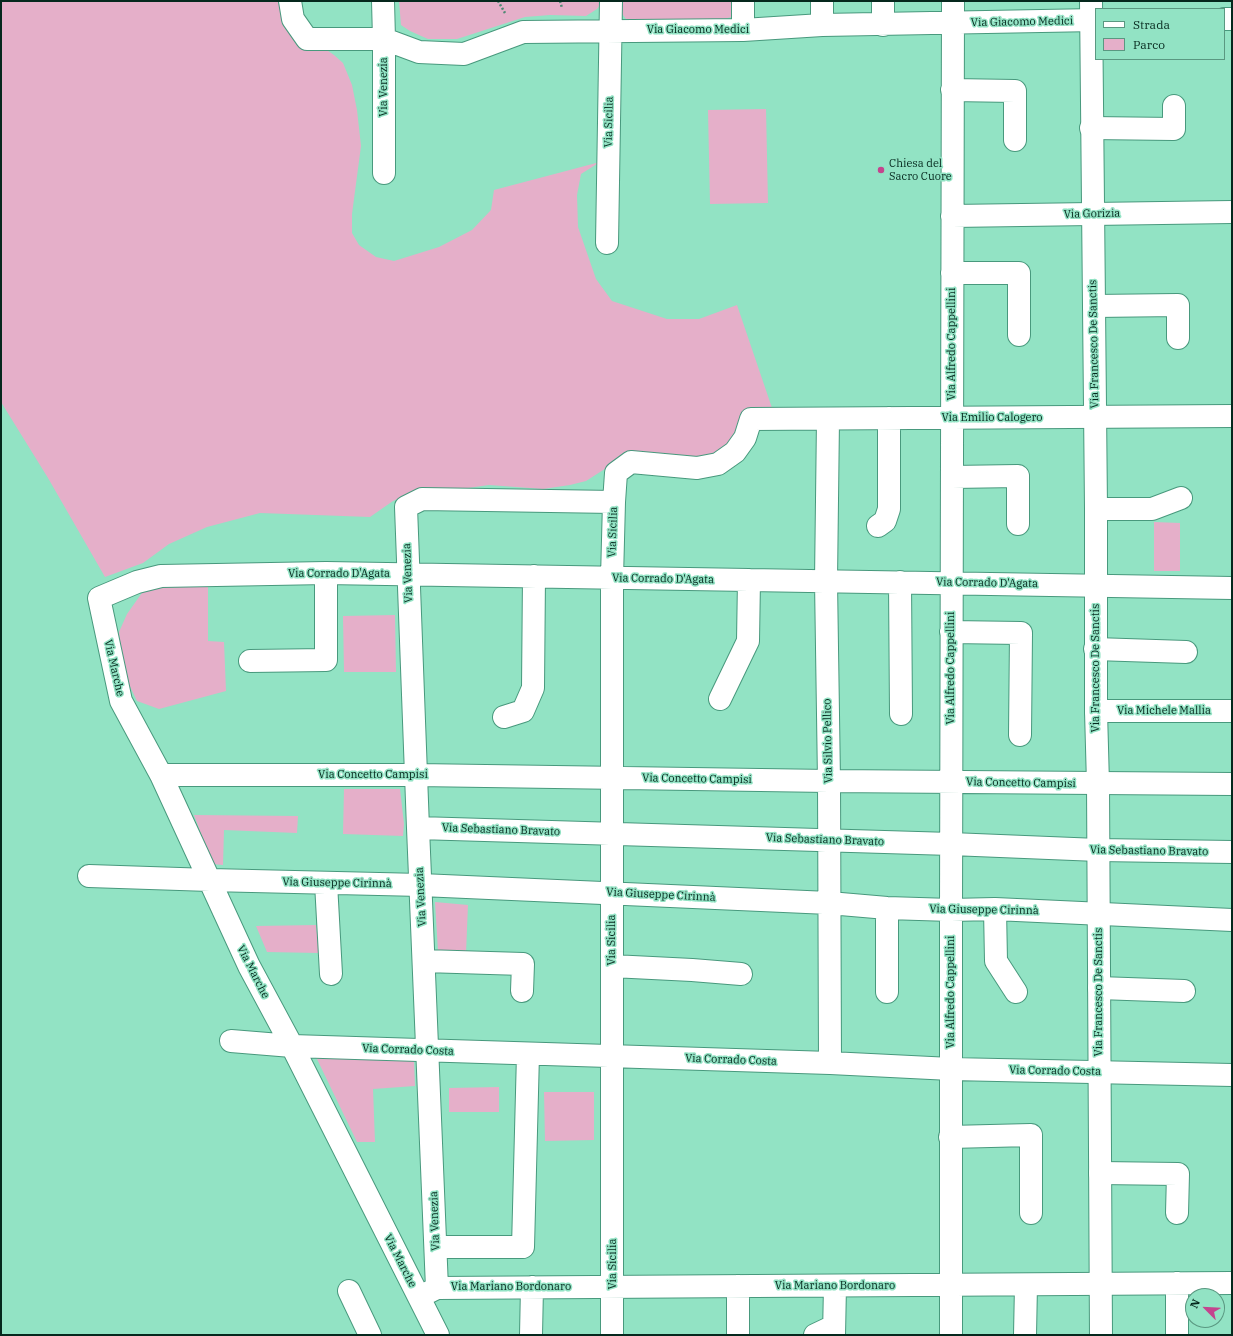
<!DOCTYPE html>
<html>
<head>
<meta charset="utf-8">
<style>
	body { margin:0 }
	#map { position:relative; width:1233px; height:1336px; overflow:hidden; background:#92e3c4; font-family:"IBM Plex Serif",serif }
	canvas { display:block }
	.frame { position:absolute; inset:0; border:2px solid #05281d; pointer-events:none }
	.legend { position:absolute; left:1095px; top:8px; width:130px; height:52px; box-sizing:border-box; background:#92e3c4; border:1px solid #5a9881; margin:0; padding:5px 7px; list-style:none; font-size:12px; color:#05281d }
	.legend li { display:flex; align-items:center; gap:8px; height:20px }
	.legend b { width:20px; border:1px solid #5a9881 }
	.north { position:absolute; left:1185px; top:1288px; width:40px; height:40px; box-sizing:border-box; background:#92e3c4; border:1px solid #5a9881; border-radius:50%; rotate:294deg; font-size:11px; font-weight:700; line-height:16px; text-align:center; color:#05281d }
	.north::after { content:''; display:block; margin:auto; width:14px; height:18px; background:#c4448e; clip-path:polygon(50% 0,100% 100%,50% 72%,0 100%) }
</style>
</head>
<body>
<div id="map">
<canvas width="1233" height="1336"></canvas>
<div class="frame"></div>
<ul class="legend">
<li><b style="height:5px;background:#fff"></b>Strada</li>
<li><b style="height:11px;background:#e5afc9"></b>Parco</li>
</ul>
<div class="north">N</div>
</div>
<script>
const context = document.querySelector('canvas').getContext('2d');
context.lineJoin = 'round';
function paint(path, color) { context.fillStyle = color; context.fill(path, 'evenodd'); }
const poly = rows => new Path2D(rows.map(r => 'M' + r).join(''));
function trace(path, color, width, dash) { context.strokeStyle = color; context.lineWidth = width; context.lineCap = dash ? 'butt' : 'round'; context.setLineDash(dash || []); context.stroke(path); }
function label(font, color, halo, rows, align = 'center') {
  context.font = font + ' "IBM Plex Serif",serif'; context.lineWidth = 3; context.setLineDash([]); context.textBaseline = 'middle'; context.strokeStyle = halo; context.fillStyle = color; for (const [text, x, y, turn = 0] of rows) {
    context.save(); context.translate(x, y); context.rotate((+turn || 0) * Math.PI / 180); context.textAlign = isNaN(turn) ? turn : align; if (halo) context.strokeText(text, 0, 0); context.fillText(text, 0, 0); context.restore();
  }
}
paint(poly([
	[1,1,278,1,284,21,334,55,343,63,352,85,357,110,361,146,352,214,352,233,359,245,376,257,394,261,439,247,472,230,491,210,494,190,600,162,581,174,577,195,578,227,596,279,612,301,667,319,699,319,737,305,772,408,737,430,728,445,712,459,622,458,586,481,570,485,543,489,489,485,461,489,418,490,393,501,370,517,260,513,207,527,169,544,143,563,105,577,48,478,1,402],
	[399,1,603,1,597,9,586,16,550,15,525,17,457,39,428,39,410,31,401,25],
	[620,1,734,1,734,3,732,17,723,19,626,19,620,11],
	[766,109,768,203,710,204,708,110],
	[1154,522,1180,523,1180,571,1154,571],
	[160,583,208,585,208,641,224,642,226,691,159,709,137,701,125,676,121,656,119,632,127,614,144,590],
	[395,615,396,672,344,672,343,616],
	[344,789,400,789,404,824,403,836,343,834],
	[194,815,298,816,297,833,224,830,223,865,212,864],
	[435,902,468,905,466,953,438,951],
	[316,925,319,953,267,952,256,926],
	[316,1057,414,1061,415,1086,373,1089,375,1142,357,1142],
	[499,1087,499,1112,449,1112,449,1088],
	[544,1092,594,1092,594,1140,545,1141]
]), '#e5afc9');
const minor = poly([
	[290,1,293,19,307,39,384,39,419,52,464,54,523,32,743,30,822,25,1096,20],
	[383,1,384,39,384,173],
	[822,1,822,25],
	[1224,19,1232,19],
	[883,25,883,1],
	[743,30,743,1],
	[952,90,1015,91,1015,140],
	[1091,128,1174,129,1174,106],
	[952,216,1232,212],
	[607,243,611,1],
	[952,273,1019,273,1019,335],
	[1094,306,1178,305,1178,338],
	[828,419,826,581,829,781,830,1063],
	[952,477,1018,476,1018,524],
	[1096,509,1152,509,1181,498],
	[878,526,885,521,889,509,889,418],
	[900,582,901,714],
	[951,632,1021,633,1020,735],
	[1095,649,1186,652],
	[250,661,326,660,326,573],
	[720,699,748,641,749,580],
	[1096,711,1232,711],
	[504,717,523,711,533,688,534,576],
	[161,775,417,775,829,781,1232,784],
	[418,828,951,844,1098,850,1232,852],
	[89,876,210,880,421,885,829,903,887,908,951,910,995,909,1232,920],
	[326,883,331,974],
	[995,909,996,961,1016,992],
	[424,961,523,964,522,991],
	[612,966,692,970,741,974],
	[1099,988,1184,991],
	[887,992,887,908],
	[231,1041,292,1046,830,1063,951,1069,1232,1075],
	[950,1137,1031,1135,1031,1213],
	[1100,1173,1178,1174,1177,1213],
	[436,1247,523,1247,528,1054],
	[738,1286,738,1335],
	[437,1288,418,828,406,507,422,499,614,502],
	[349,1291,370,1335],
	[425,1294,437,1288,1232,1283],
	[438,1335,292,1046,249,966,161,775,121,701,99,598,137,582,161,576,326,573,1232,588],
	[531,1335,532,1287],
	[612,1335,612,578,614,502,616,473,631,462,697,468,718,464,735,452,745,438,751,419,1232,416],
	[815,1335,834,1326],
	[834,1335,835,1286],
	[951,1335,951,910,953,1],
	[1025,1335,1026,1285],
	[1177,1335,1177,1283]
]);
const tertiary = poly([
	[1091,1,1096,509,1096,711,1098,784,1101,1335]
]);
trace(minor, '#48997d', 24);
trace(tertiary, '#48997d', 24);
trace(poly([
	[498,1,505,13],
	[560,1,562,8]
]), '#4e8973', 2.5, [2, 2]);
trace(minor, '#fff', 22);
trace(tertiary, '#fff', 22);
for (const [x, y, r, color] of [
	[881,170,4,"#c4448e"]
]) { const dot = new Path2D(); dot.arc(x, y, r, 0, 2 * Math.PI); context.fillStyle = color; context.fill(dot); trace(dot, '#92e3c4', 1.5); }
label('11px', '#05281d', '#92e3c4', [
	["Via Giacomo Medici",1022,22,-1],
	["Via Giacomo Medici",698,30],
	["Via Venezia",384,87,-90],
	["Via Sicilia",609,122,-89],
	["Via Gorizia",1092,214,-1],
	["Via Alfredo Cappellini",952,344,-90],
	["Via Francesco De Sanctis",1094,344,-91],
	["Via Emilio Calogero",992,418],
	["Via Sicilia",613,532,-88],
	["Via Venezia",408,573,-92],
	["Via Corrado D'Agata",339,574],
	["Via Corrado D'Agata",663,579,1],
	["Via Corrado D'Agata",987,583,1],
	["Via Marche",114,668,77],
	["Via Alfredo Cappellini",951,668,-90],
	["Via Francesco De Sanctis",1096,668,-90],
	["Via Michele Mallia",1164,711],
	["Via Silvio Pellico",828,741,-91],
	["Via Concetto Campisi",373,775],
	["Via Concetto Campisi",697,779,1],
	["Via Concetto Campisi",1021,783,1],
	["Via Sebastiano Bravato",501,830,2],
	["Via Sebastiano Bravato",825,840,2],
	["Via Sebastiano Bravato",1149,851,1],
	["Via Giuseppe Cirinnà",337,883,1],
	["Via Giuseppe Cirinnà",661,895,3],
	["Via Venezia",421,897,-93],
	["Via Giuseppe Cirinnà",984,910,1],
	["Via Sicilia",612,940,-90],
	["Via Marche",253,972,63],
	["Via Alfredo Cappellini",951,992,-90],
	["Via Francesco De Sanctis",1099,992,-90],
	["Via Corrado Costa",408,1050,2],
	["Via Corrado Costa",731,1060,2],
	["Via Corrado Costa",1055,1071,1],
	["Via Venezia",435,1221,-92],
	["Via Marche",400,1261,63],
	["Via Sicilia",613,1264,-90],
	["Via Mariano Bordonaro",835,1286],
	["Via Mariano Bordonaro",511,1287]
]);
label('11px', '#05281d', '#92e3c4', [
	["Chiesa del",889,164],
	["Sacro Cuore",889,177]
], 'left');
</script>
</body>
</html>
